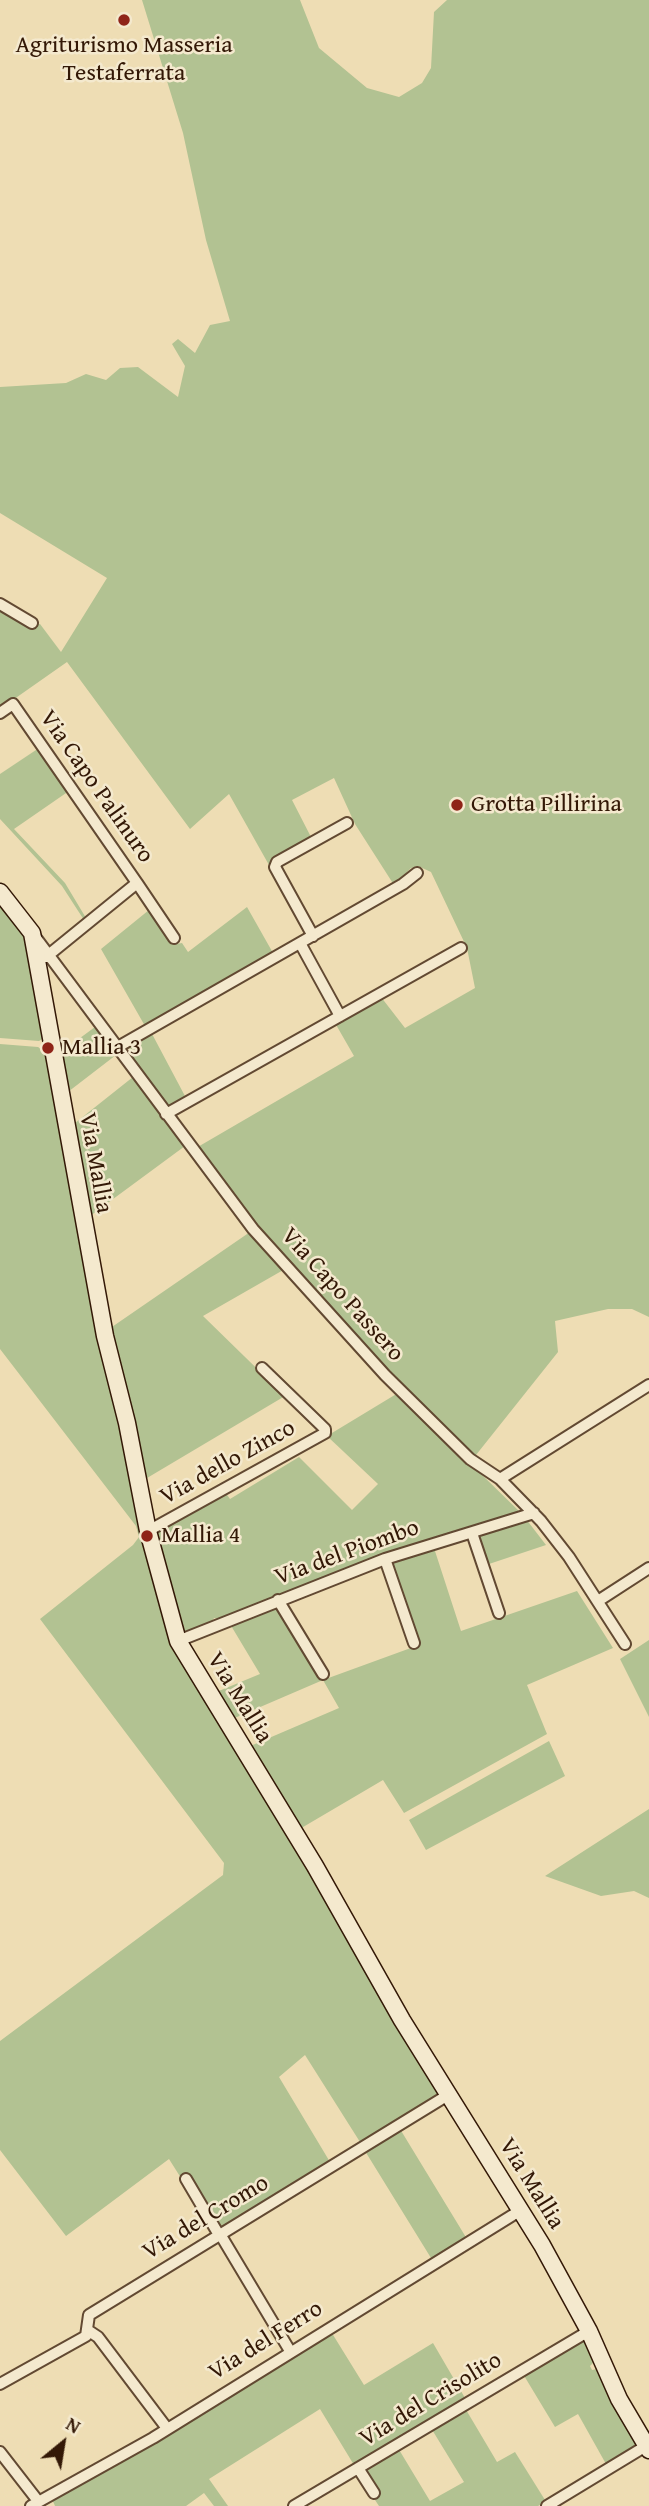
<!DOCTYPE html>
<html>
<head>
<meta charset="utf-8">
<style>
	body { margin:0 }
	#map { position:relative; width:649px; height:2506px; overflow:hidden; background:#eeddb4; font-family:"Gentium Book Plus",serif }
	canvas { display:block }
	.north { position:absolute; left:28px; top:2408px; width:70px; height:70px; -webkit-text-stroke:5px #f4e9ce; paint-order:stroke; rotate:30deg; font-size:19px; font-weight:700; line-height:28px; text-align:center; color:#331806 }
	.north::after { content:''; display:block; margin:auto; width:24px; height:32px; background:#331806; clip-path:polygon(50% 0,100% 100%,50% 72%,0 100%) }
</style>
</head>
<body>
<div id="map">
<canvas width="649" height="2506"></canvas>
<div class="north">N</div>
</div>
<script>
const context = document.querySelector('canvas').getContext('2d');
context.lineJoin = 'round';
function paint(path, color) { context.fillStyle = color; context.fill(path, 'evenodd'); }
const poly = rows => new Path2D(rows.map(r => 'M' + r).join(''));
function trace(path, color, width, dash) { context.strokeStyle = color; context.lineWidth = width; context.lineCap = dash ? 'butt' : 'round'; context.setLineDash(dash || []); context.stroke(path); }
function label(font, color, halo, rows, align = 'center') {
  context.font = font + ' "Gentium Book Plus",serif'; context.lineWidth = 5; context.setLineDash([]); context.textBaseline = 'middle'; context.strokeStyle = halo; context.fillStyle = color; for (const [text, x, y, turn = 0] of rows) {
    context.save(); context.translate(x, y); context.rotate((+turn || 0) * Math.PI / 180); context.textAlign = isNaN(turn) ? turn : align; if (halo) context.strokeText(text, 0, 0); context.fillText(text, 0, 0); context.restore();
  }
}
paint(poly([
	[142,0,300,0,319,48,367,88,399,97,422,83,431,68,434,12,447,0,649,0,649,1317,632,1309,608,1309,555,1321,558,1352,476,1455,470,1455,360,1342,262,1231,196,1148,354,1056,335,1023,381,997,405,1028,475,988,467,948,431,872,418,866,411,868,394,885,355,824,334,778,292,800,312,839,269,865,229,794,190,829,67,662,0,709,0,607,30,626,40,624,61,652,107,578,0,513,0,387,66,383,86,374,106,380,120,368,138,367,178,397,185,366,172,344,178,339,195,353,210,325,230,321,206,240,183,133],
	[39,748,69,791,14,829,65,883,86,918,84,920,62,886,0,819,0,774],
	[0,898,27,936,44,1038,39,1041,0,1038],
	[247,907,273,953,145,1026,101,949,149,910,170,939,176,944,182,943,188,952],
	[95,1027,116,1055,64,1095,57,1055],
	[151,1032,186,1098,166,1108,127,1054,131,1051,128,1046],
	[0,1044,38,1047,49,1054,167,1620,442,2093,360,2142,305,2055,279,2077,330,2162,222,2228,218,2228,187,2176,181,2178,169,2159,66,2236,0,2150,0,2041,223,1875,224,1863,40,1619,133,1545,139,1537,136,1526,0,1349],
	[133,1077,185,1146,86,1219,70,1127],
	[250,1232,285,1269,203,1316,285,1396,142,1481,109,1329],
	[398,1393,520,1512,222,1619,214,1618,211,1624,181,1636,152,1534,225,1492,230,1499,299,1457,352,1510,378,1484,327,1436],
	[526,1519,546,1545,486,1565,476,1535],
	[434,1548,461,1631,577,1591,613,1648,527,1685,547,1734,404,1813,383,1780,298,1830,248,1747,339,1708,323,1680,230,1720,214,1693,260,1674,230,1624,279,1606,323,1680,419,1645,391,1563],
	[649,1640,649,1717,620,1659],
	[549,1741,565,1776,426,1850,409,1820],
	[649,1809,649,1898,634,1891,601,1896,545,1876],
	[400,2129,467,2239,431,2258,365,2151],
	[330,2330,364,2385,433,2343,465,2398,354,2465,320,2409,209,2479,228,2506,214,2506,204,2493,186,2506,55,2506,52,2499],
	[583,2339,594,2362,590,2366,592,2370,597,2369,637,2445,606,2464,578,2414,555,2427,523,2374],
	[465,2408,497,2462,515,2452,545,2500,543,2503,538,2506,379,2506,375,2500,378,2495,363,2469,398,2448,430,2501,464,2482,431,2428]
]), '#b2c292');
const street = poly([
	[0,604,32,623],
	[0,713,13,704,137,883,46,957],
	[137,883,174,938],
	[33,934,253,1229,385,1375,470,1459,500,1479,541,1521,569,1557,625,1644],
	[313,936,275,867,277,862,347,823],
	[300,943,340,1016],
	[116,1048,403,884,417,873],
	[166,1114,461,948],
	[500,1479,649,1385],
	[148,1531,325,1433,325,1429,262,1368],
	[472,1533,499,1613],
	[385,1559,414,1643],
	[278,1600,323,1674],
	[598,1601,649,1568],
	[178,1641,385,1559,534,1513],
	[186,2179,219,2235],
	[220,2234,290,2351],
	[89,2331,98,2337,166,2427],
	[0,2384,86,2336,89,2315,448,2095],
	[0,2452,38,2501],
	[358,2468,374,2493],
	[31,2506,153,2438,521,2210],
	[294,2506,589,2331],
	[547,2506,646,2446]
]);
const secondary = poly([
	[0,892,32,933,105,1336,127,1423,148,1531,178,1641,315,1866,402,2020,542,2245,589,2331,619,2399,649,2450]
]);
trace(street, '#624932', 14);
trace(secondary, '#331806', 19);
trace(street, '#f4e9ce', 10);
trace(secondary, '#f4e9ce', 16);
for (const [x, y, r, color] of [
	[124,20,7,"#8f2418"],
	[457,805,7,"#8f2418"],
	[48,1048,7,"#8f2418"],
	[147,1536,7,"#8f2418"]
]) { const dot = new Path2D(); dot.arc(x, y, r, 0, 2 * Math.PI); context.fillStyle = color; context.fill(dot); trace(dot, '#f4e9ce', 2.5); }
label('24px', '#331806', '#f4e9ce', [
	["Agriturismo Masseria",124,46,"center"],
	["Testaferrata",124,74,"center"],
	["Grotta Pillirina",471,805],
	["Mallia 3",62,1048],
	["Mallia 4",161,1536]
], 'left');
label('24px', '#331806', '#f4e9ce', [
	["Via Capo Palinuro",96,787,55],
	["Via Mallia",95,1163,80],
	["Via Capo Passero",342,1295,48],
	["Via dello Zinco",228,1463,-29],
	["Via del Piombo",347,1553,-20],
	["Via Mallia",239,1698,58],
	["Via Mallia",531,2184,58],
	["Via del Cromo",206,2218,-31],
	["Via del Ferro",266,2341,-32],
	["Via del Crisolito",431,2400,-31]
]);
</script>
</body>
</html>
